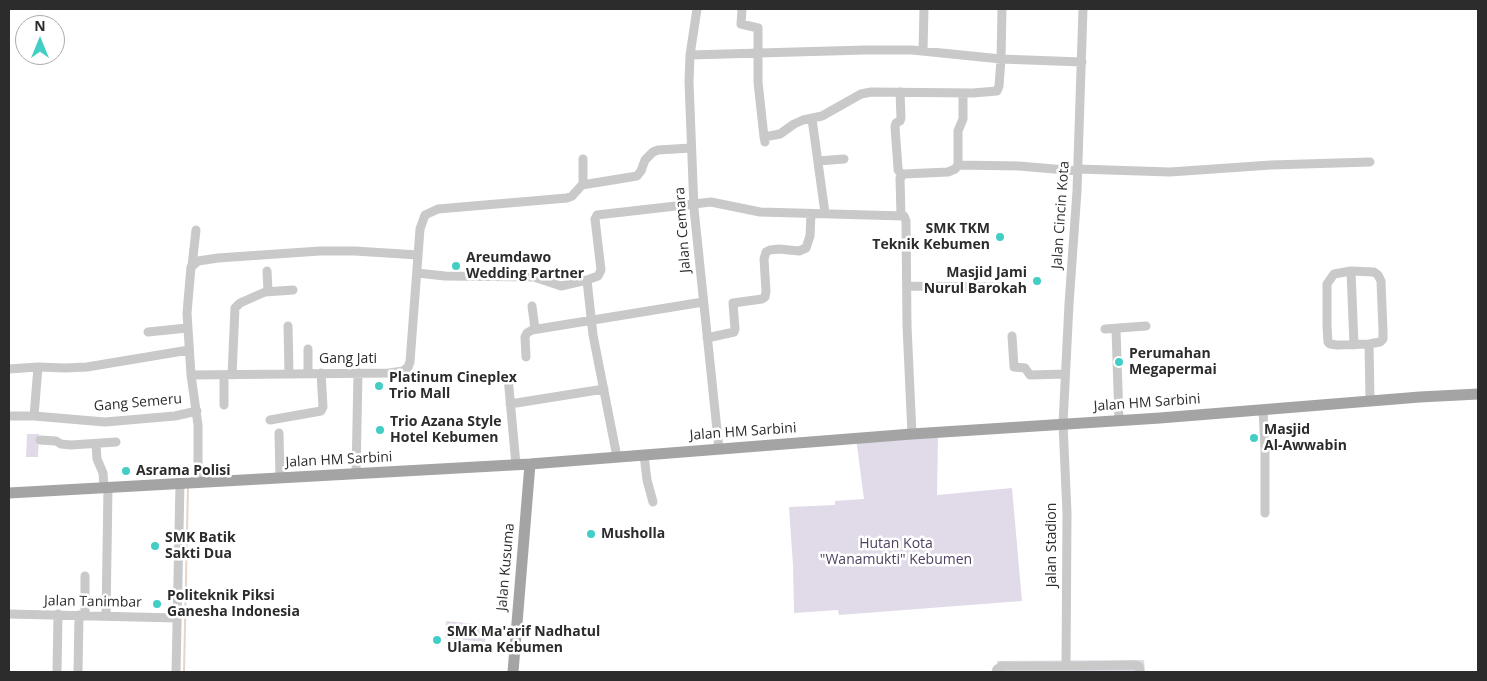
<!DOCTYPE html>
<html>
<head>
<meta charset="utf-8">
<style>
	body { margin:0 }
	#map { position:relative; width:1487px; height:681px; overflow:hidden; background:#fff; font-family:"Open Sans",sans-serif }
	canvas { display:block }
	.frame { position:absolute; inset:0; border:10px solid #2c2c2c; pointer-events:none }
	.north { position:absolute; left:15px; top:15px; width:50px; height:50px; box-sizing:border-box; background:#fff; border:1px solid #ababab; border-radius:50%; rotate:0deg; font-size:14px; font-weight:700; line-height:20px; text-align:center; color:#2c2c2c }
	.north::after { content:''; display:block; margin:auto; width:18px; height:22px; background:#42cec5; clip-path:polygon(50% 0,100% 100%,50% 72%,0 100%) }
</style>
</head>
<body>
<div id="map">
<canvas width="1487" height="681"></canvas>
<div class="frame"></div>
<div class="north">N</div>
</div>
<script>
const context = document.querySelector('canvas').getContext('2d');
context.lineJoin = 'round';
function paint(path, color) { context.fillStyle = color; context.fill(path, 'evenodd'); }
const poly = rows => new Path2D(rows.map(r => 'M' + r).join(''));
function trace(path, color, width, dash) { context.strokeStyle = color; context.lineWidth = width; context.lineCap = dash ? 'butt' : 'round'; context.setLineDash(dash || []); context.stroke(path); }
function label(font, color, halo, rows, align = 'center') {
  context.font = font + ' "Open Sans",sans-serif'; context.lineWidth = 5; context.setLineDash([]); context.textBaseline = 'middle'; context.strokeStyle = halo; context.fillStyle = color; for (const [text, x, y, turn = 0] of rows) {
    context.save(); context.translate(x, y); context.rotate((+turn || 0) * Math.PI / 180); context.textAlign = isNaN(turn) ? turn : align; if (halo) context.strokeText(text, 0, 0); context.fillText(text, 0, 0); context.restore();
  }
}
paint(poly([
	[27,434,39,434,38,457,26,457],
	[938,437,937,495,1012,488,1022,601,839,615,838,610,794,613,793,565,789,507,835,505,835,501,864,499,856,438],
	[446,621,486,625,485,642,445,638],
	[1144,660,1145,672,997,672,997,661]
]), '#e1dae8');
trace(poly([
	[184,672,188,486]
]), '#e6d4c9', 2);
trace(poly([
	[697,9,690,55,689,82,694,209,719,449],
	[742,9,741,24,758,28,758,82,764,137],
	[923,51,924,9],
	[690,55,865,50,912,50,1001,59,1082,62],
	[900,92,901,118,900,121,896,123,895,127,898,168,898,170,902,175],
	[812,119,825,213],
	[765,142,764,137,780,134,794,124,803,120,822,116,861,94,871,92,973,93,997,91,999,86,1001,59,1002,9],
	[583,159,583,184],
	[818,161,844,159],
	[958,165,958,131,963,119,963,93],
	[1078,169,1170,172,1271,165,1370,162],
	[901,216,900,178,904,174,948,172,955,169,958,165,1019,166,1078,171],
	[192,266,196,230],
	[267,271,268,291],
	[1351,271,1374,272,1378,275,1381,281,1383,331,1383,339,1380,342,1369,344,1337,345,1330,344,1328,342,1327,326,1327,284,1334,274,1351,271],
	[1351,271,1354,345],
	[417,273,445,276,534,277,561,286,587,280,593,335,617,457],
	[587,280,598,276,601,270,595,219,597,215,711,202,760,212,904,216,906,221,907,326,912,434],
	[907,286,999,287],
	[532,306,535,329],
	[288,326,289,373],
	[1105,329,1146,326],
	[1116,329,1119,420],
	[148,332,187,328],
	[1012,336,1014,367,1025,368,1030,375,1065,374],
	[707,338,734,332,735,329,733,303,762,299,765,297,766,291,764,259,766,252,770,250,779,249,799,251,806,248,810,236,811,214],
	[1369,344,1370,401],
	[308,349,308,373],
	[526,357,525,337,527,333,532,330,703,302],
	[38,367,65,368,87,367,189,350],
	[9,369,38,367,34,416],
	[191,375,389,373,403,371,408,367,410,362,420,229,425,215,438,209,567,198,572,196,582,185,637,176,641,171,645,160,653,152,658,150,691,148],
	[224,375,224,405],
	[232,375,235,308,240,303,265,292,293,290],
	[508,377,516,465],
	[510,404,604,389],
	[1263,410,1265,449,1265,513],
	[9,416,34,416,105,422,175,416,197,411],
	[270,420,321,411,323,407,321,373],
	[279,433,280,478],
	[40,440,56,441,61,444,71,445,116,442],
	[96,444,97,459,103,473,104,488],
	[644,455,647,480,653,502],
	[356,474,358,373],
	[198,483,198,425,191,375,187,313,191,267,198,261,218,258,320,251,355,251,418,255],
	[85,576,85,615],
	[9,614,177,618],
	[106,616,108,488],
	[1066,666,1135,665,1139,666,1140,672],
	[57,672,58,614],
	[78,672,79,615],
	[176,672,180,484],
	[996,672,997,669,1002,666,1066,666,1067,513,1063,424,1069,304,1077,191,1083,9]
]), '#c9c9c9', 9);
trace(poly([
	[9,493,530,464,912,434,1160,418,1420,397,1478,394],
	[513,672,530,464]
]), '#a4a4a4', 11);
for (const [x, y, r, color] of [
	[1000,237,5,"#42cec5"],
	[456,266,5,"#42cec5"],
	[1037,281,5,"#42cec5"],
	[1119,362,5,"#42cec5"],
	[379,386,5,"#42cec5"],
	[380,430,5,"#42cec5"],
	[1254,438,5,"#42cec5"],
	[126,471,5,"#42cec5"],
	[591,534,5,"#42cec5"],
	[155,546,5,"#42cec5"],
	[157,604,5,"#42cec5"],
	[437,640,5,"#42cec5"]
]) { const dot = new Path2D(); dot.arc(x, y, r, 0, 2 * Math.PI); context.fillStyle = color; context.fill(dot); trace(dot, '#fff', 2); }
label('14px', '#2c2c2c', '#fff', [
	["Jalan Cincin Kota",1061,215,-86],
	["Jalan Cemara",683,230,-94],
	["Gang Jati",348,359],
	["Gang Semeru",138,403,-5],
	["Jalan HM Sarbini",1147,403,-4],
	["Jalan HM Sarbini",743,432,-4],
	["Jalan HM Sarbini",339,460,-3],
	["Jalan Stadion",1052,545,-90],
	["Jalan Kusuma",506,567,-85],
	["Jalan Tanimbar",93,602,1]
]);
label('bold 14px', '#2c2c2c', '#fff', [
	["SMK TKM",990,229,"right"],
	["Teknik Kebumen",990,245,"right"],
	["Areumdawo",466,258],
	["Wedding Partner",466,274],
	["Masjid Jami",1027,273,"right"],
	["Nurul Barokah",1027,289,"right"],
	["Perumahan",1129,354],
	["Megapermai",1129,370],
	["Platinum Cineplex",389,378],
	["Trio Mall",389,394],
	["Trio Azana Style",390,422],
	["Hotel Kebumen",390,438],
	["Masjid",1264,430],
	["Al-Awwabin",1264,446],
	["Asrama Polisi",136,471],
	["Musholla",601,534],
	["SMK Batik",165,538],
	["Sakti Dua",165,554],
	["Politeknik Piksi",167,596],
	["Ganesha Indonesia",167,612],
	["SMK Ma'arif Nadhatul",447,632],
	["Ulama Kebumen",447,648]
], 'left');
label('14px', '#513f61', '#fff', [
	["Hutan Kota",896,544],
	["\"Wanamukti\" Kebumen",896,560]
]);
</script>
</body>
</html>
